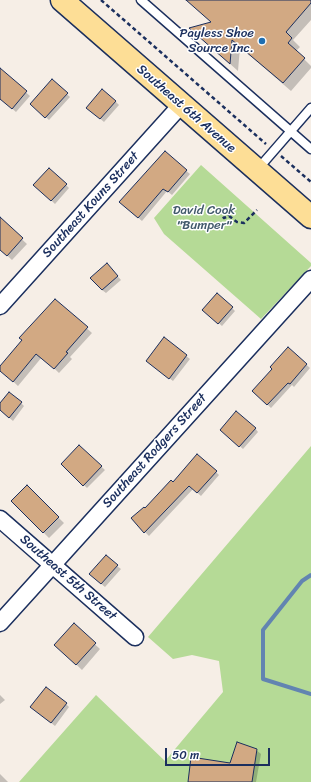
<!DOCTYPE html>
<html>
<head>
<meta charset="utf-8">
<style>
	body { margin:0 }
	#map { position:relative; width:311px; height:782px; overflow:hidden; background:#f6eee6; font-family:Sriracha,sans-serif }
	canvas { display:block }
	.scale { position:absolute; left:165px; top:748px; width:105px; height:18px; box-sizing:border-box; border:2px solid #1b2f5e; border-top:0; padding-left:5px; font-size:12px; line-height:14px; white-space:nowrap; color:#1b2f5e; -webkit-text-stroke:3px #fff; paint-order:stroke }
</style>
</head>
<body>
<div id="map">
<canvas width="311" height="782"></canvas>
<div class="scale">50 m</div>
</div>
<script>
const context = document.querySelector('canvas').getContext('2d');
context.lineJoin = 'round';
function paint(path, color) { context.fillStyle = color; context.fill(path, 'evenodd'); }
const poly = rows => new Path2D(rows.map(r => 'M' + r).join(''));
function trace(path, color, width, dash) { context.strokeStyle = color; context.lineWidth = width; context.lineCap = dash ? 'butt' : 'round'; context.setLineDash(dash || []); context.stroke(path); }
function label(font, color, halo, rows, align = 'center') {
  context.font = font + ' Sriracha,sans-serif'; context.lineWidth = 3; context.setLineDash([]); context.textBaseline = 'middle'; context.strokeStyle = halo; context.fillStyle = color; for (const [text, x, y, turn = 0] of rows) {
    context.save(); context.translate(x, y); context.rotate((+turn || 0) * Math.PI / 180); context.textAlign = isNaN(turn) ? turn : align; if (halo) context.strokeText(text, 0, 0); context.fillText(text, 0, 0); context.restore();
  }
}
paint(poly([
	[201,165,311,263,311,266,261,319,164,234,154,218],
	[311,446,311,782,19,782,96,695,165,761,223,692,219,661,192,655,173,659,148,637]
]), '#b5da96');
paint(poly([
	[186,0,311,0,311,20,293,40,300,47,296,51,311,66,311,68,291,91,240,47,238,71,191,29,212,22],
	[4,73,30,96,16,112,1,99,0,101,0,77],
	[52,81,70,97,49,120,31,104],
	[115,101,119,105,104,122,91,111],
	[165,153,190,174,172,195,167,191,142,221,124,206],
	[66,185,69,188,55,204,38,188],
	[0,219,27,244,12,260,0,249],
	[110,268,121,280,106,293,102,290],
	[55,300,92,333,70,357,72,359,59,373,42,357,18,386,4,373,0,368],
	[232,308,235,311,222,326,207,313],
	[164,339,190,359,173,381,151,364],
	[288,348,310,368,294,387,292,385,271,408,253,391,274,369],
	[21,403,24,406,13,421,0,410,0,405],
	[255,428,258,432,243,449,225,433],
	[79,446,105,470,87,488,62,464],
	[216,472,219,475,201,496,193,489,149,536,132,519,145,509,173,483],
	[27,487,64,523,49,538,12,501],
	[117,566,121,569,105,587,94,578],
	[74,625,100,649,82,670,61,650],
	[0,695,5,700,0,704],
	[66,704,69,707,55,726,31,707],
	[256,750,261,754,256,782,189,782,231,765],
	[0,774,8,782,0,782]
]), '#0003');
trace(poly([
	[311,575,302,581,263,630,263,679,311,694]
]), '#6284b1', 4);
const building = poly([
	[186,0,311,0,311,3,286,32,292,38,288,43,305,58,283,83,232,40,230,64,189,28,211,22,186,0],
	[0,68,27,91,12,109,0,99,0,68],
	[52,79,68,93,45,118,30,104,52,79],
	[102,89,116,101,100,119,86,108,102,89],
	[165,151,187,170,168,192,163,189,138,218,119,202,165,151],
	[49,168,67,184,51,201,33,185,49,168],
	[0,217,23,238,7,256,0,250,0,217],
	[107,263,118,276,102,290,90,278,107,263],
	[217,293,233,307,218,324,202,310,217,293],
	[55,299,88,327,66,352,68,353,54,369,36,354,13,382,0,371,0,366,22,340,19,338,55,299],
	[164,337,187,355,169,379,146,361,164,337],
	[288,347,307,364,290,384,288,383,267,405,252,391,272,369,270,367,288,347],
	[9,392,22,402,9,418,0,410,0,403,9,392],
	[236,411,256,428,239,447,220,430,236,411],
	[79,445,102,466,83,486,61,464,79,445],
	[197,454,217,471,197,493,189,486,144,533,131,518,144,507,145,508,171,480,173,482,197,454],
	[27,485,59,517,43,533,11,501,27,485],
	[106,555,118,565,101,584,89,574,106,555],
	[74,623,96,643,76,665,54,645,74,623],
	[46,687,67,703,51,723,30,707,46,687],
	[237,742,257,749,252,782,188,782,191,757,230,763,237,742]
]);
paint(building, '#d2a983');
trace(building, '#1b2f5e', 1);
const service = poly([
	[141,0,311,149],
	[257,170,311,108]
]);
const minor = poly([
	[0,306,181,105],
	[0,519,135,637],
	[0,623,311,279]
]);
const primary = poly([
	[62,0,311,217]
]);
trace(service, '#1b2f5e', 11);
trace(minor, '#1b2f5e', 19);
trace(primary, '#1b2f5e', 25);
trace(poly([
	[101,0,266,144],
	[281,156,311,182],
	[229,216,229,210,225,208,221,213,224,218,229,216,237,222,244,223,257,210]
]), '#1b2f5e', 2.5, [4, 3]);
trace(service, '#fff', 8);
trace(minor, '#fff', 16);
trace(primary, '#fdde96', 22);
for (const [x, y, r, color] of [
	[262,41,4,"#1f6fb2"]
]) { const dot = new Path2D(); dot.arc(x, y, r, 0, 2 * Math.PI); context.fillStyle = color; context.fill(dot); trace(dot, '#fff', 1.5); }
label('13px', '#1b2f5e', '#fff', [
	["Payless Shoe",254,34],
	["Source Inc.",254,49]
], 'right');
label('13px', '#1b2f5e', '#fff', [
	["Southeast 6th Avenue",186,109,41],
	["Southeast Kouns Street",91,205,-48],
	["Southeast Rodgers Street",155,451,-48],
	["Southeast 5th Street",68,578,41]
]);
label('13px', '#425a6c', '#fff', [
	["David Cook",204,211],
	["\"Bumper\"",204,226]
]);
</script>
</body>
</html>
